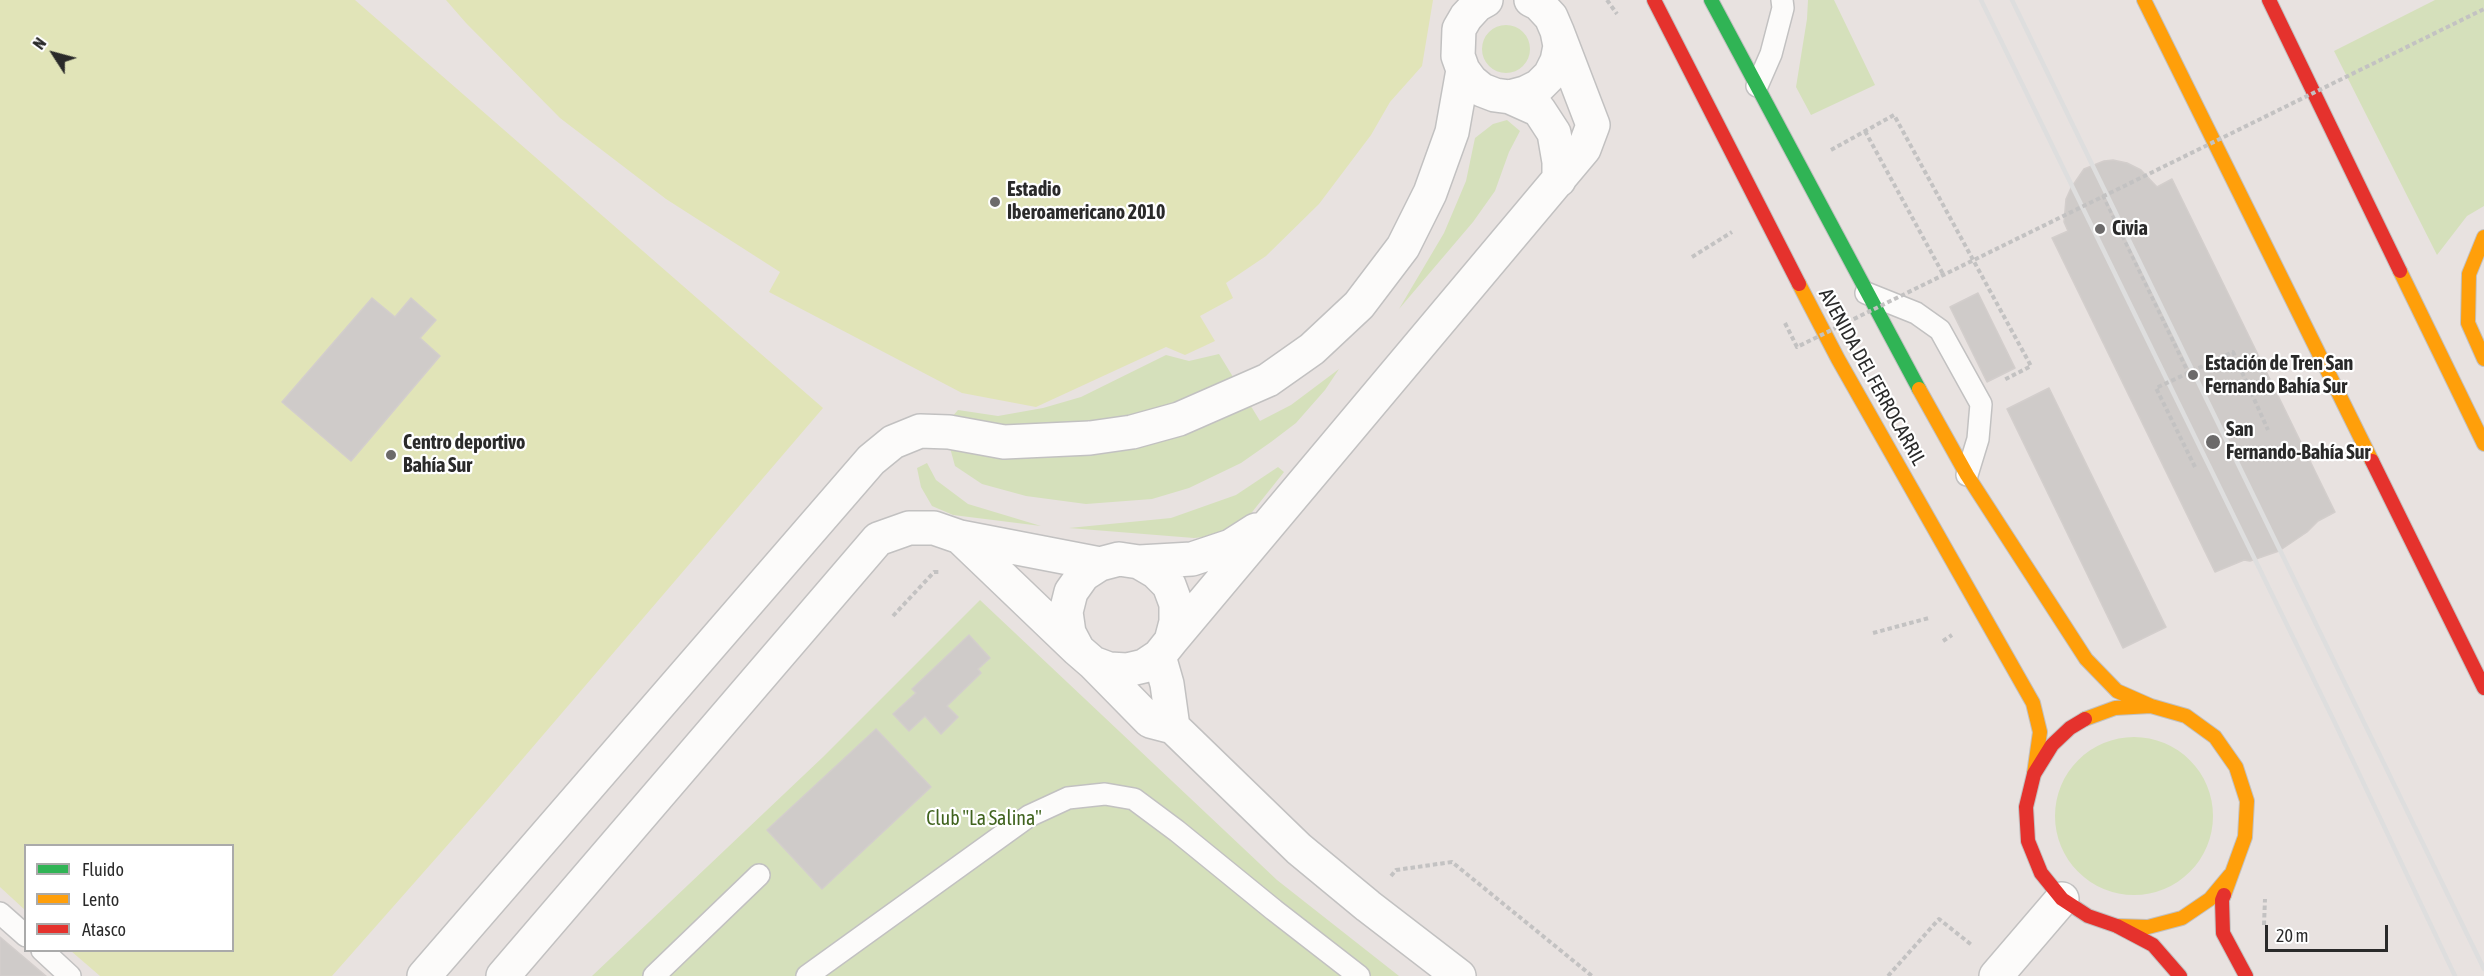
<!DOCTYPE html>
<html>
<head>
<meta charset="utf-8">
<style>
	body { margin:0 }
	#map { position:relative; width:2484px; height:976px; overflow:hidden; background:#e8e2e0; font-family:"Asap Condensed",sans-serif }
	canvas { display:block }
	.legend { position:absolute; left:24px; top:844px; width:210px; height:108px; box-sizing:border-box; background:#fff; border:2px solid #aaa; margin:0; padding:8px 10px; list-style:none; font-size:18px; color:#2a2a2a }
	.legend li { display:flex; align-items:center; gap:12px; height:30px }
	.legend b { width:30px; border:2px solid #aaa }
	.north { position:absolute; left:24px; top:24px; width:60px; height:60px; -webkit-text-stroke:4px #fff; paint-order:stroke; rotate:306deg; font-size:16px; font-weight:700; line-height:24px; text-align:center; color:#2a2a2a }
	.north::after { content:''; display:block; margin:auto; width:21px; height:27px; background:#2a2a2a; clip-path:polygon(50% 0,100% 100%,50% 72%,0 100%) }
	.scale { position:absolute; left:2265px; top:925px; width:123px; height:27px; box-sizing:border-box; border:3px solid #2a2a2a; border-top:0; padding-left:8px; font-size:18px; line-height:21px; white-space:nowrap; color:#2a2a2a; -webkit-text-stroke:4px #fff; paint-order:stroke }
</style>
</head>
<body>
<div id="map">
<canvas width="2484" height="976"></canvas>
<ul class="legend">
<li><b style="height:8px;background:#30b455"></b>Fluido</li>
<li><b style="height:8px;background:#ff9f0a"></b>Lento</li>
<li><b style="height:8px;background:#e5322d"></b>Atasco</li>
</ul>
<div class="north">N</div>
<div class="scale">20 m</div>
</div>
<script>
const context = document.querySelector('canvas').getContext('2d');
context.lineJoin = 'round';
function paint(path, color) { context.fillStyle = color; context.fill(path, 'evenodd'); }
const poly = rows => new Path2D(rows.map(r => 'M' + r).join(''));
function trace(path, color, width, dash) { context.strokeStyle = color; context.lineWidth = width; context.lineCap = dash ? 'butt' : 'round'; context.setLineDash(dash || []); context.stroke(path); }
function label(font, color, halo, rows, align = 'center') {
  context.font = font + ' "Asap Condensed",sans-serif'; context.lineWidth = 4.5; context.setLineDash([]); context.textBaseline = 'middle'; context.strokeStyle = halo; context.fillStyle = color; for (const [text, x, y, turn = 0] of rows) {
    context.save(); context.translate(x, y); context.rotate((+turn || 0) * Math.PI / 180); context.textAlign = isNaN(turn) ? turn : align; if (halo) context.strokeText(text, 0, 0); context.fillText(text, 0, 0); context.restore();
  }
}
paint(poly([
	[1808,0,1834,0,1875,85,1811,115,1796,87,1807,19],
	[2435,0,2484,0,2484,206,2467,216,2437,255,2334,51],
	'1482 49a24 24 0 1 1 48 0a24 24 0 1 1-48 0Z',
	[1507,120,1520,131,1509,152,1495,191,1473,222,1399,309,1444,233,1466,181,1475,138,1493,124],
	[1219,354,1260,421,1291,405,1339,369,1325,390,1296,423,1271,442,1241,463,1189,488,1152,499,1086,504,1026,496,982,484,955,466,944,426,958,410,998,416,1043,408,1081,397,1166,355,1189,361],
	[927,463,936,480,968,504,1041,526,953,515,932,506,921,487,917,468],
	[1278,467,1284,472,1245,521,1224,535,1194,538,1069,528,1171,518,1236,495],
	[980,600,1277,880,1399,976,592,976,823,757],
	'2055 816a79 79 0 1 1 158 0a79 79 0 1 1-158 0Z'
]), '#d5e0bb');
paint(poly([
	[0,0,355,0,823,408,490,797,332,976,100,976,71,951,232,950,232,846,26,846,25,910,0,887],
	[446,0,1433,0,1422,66,1390,102,1371,135,1319,204,1266,256,1226,283,1233,298,1200,316,1215,341,1185,355,1166,347,1036,407,962,393,769,292,780,272,666,199,560,118,466,23]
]), '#e1e4b8');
const building = poly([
	[2113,160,2127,163,2141,170,2157,187,2172,179,2335,512,2318,521,2307,532,2279,551,2250,561,2244,560,2215,572,2052,238,2068,231,2064,222,2066,199,2071,188,2084,169,2104,161,2113,160],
	[1978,293,2015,368,1987,382,1950,307,1978,293],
	[372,298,395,317,411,298,436,320,420,338,440,356,351,461,282,402,372,298],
	[2049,388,2166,627,2123,648,2007,409,2049,388],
	[969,635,990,658,978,669,981,673,947,706,958,717,941,734,925,716,909,731,893,714,916,693,912,689,969,635],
	[876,729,931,787,822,889,767,830,876,729],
	[0,937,46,976,0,976,0,937]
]);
paint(building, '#cfcbc9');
trace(building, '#d3cecc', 1.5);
const lane = poly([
	[1757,86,1771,54,1783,8,1782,0],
	[1866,293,1916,313,1940,330,1981,404,1978,439,1967,475],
	[0,913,26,936],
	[42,950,70,976],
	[654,976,759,875],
	[807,976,1029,816,1068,798,1105,794,1134,799,1177,831,1274,910,1359,976]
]);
const street = poly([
	[1486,0,1477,5,1466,17,1459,29,1458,56,1463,70,1471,81,1482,90,1495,95,1510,97,1525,93,1539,86,1550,75,1557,61,1560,46,1557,31,1551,17,1539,4,1531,0],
	[1510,97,1539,110,1554,133,1559,162,1559,180],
	[960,537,1078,650,1093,663,1109,669,1127,670,1144,666,1159,656,1171,641,1176,622,1176,604,1169,585,1156,572,1139,562,1119,559,1100,564,1083,575,1071,592,1066,612,1069,633,1078,650],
	[1139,562,1192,559,1231,546,1256,530],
	[1171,641,1584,149,1593,125,1557,31],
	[1159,656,1167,684,1173,727],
	[1093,663,1150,721,1173,727,1299,849,1368,906,1459,976],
	[424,976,871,460,893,442,920,431,949,432,1004,442,1090,438,1132,432,1179,419,1268,380,1312,349,1359,305,1403,247,1430,193,1452,132,1463,70],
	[503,976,878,539,909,528,934,528,960,537,1100,564],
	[1996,976,2062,899]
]);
const fast = poly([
	[1711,0,1919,389]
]);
const slow = poly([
	[2144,0,2372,461],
	[2484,237,2469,274,2468,323,2484,359],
	[2400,271,2484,444],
	[1799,284,1838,359,2033,703,2040,732,2034,774],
	[1919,389,1967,475,2086,659,2117,691,2151,706],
	[2085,719,2115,708,2151,706,2186,716,2215,737,2236,767,2247,801,2245,837,2224,895],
	[2117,926,2148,927,2182,918,2210,899,2230,875]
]);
const jam = poly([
	[1654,0,1799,284],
	[2269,0,2400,271],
	[2372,461,2484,688],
	[2085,719,2070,728,2052,745,2034,774,2026,807,2028,841,2041,873,2062,899,2088,916,2117,926,2153,945,2180,976],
	[2224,895,2222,900,2223,933,2246,976]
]);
trace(lane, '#c2c1c1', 24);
trace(street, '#c2c1c1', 36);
trace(fast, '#c2c1c1', 16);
trace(slow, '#c2c1c1', 16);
trace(jam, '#c2c1c1', 16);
trace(poly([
	[1607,0,1617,14],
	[1865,131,1943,274],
	[1831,150,1894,115,2031,366,2004,380],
	[2103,195,2188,372],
	[1692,257,1732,232],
	[893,616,934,572,940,572],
	[1873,633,1929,618],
	[1943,641,1952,635],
	[1391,876,1396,870,1452,862,1592,976],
	[2264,925,2265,899],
	[1888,976,1939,919,1973,946]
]), '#c3c2c2', 4, [4.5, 3]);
trace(lane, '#fcfbfa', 21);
trace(street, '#fcfbfa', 33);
trace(fast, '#30b455', 14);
trace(slow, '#ff9f0a', 14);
trace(jam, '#e5322d', 14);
trace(poly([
	[1981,0,2335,723,2455,976],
	[2012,0,2484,969]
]), '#dedede', 4.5);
trace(poly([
	[1785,323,1797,347,2484,9],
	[2195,467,2156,388,2233,352,2268,430]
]), '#c3c2c2', 4, [4.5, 3]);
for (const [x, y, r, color] of [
	[995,202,6,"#6c6a6a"],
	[2100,229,6,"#6c6a6a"],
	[2193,375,6,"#6c6a6a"],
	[2213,442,8,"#6c6a6a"],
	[391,455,6,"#6c6a6a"]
]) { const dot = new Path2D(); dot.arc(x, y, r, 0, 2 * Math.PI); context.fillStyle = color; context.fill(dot); trace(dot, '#fff', 2); }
label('bold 20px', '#2a2a2a', '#fff', [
	["Estadio",1007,190],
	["Iberoamericano 2010",1007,213],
	["Civia",2112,229],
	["Estación de Tren San",2205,364],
	["Fernando Bahía Sur",2205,387],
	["San",2226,430],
	["Fernando-Bahía Sur",2226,453],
	["Centro deportivo",403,443],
	["Bahía Sur",403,466]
], 'left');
label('20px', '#2a2a2a', '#fff', [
	["AVENIDA DEL FERROCARRIL",1872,377,61]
]);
label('20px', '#40631e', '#fff', [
	["Club \"La Salina\"",984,819]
]);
</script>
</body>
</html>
